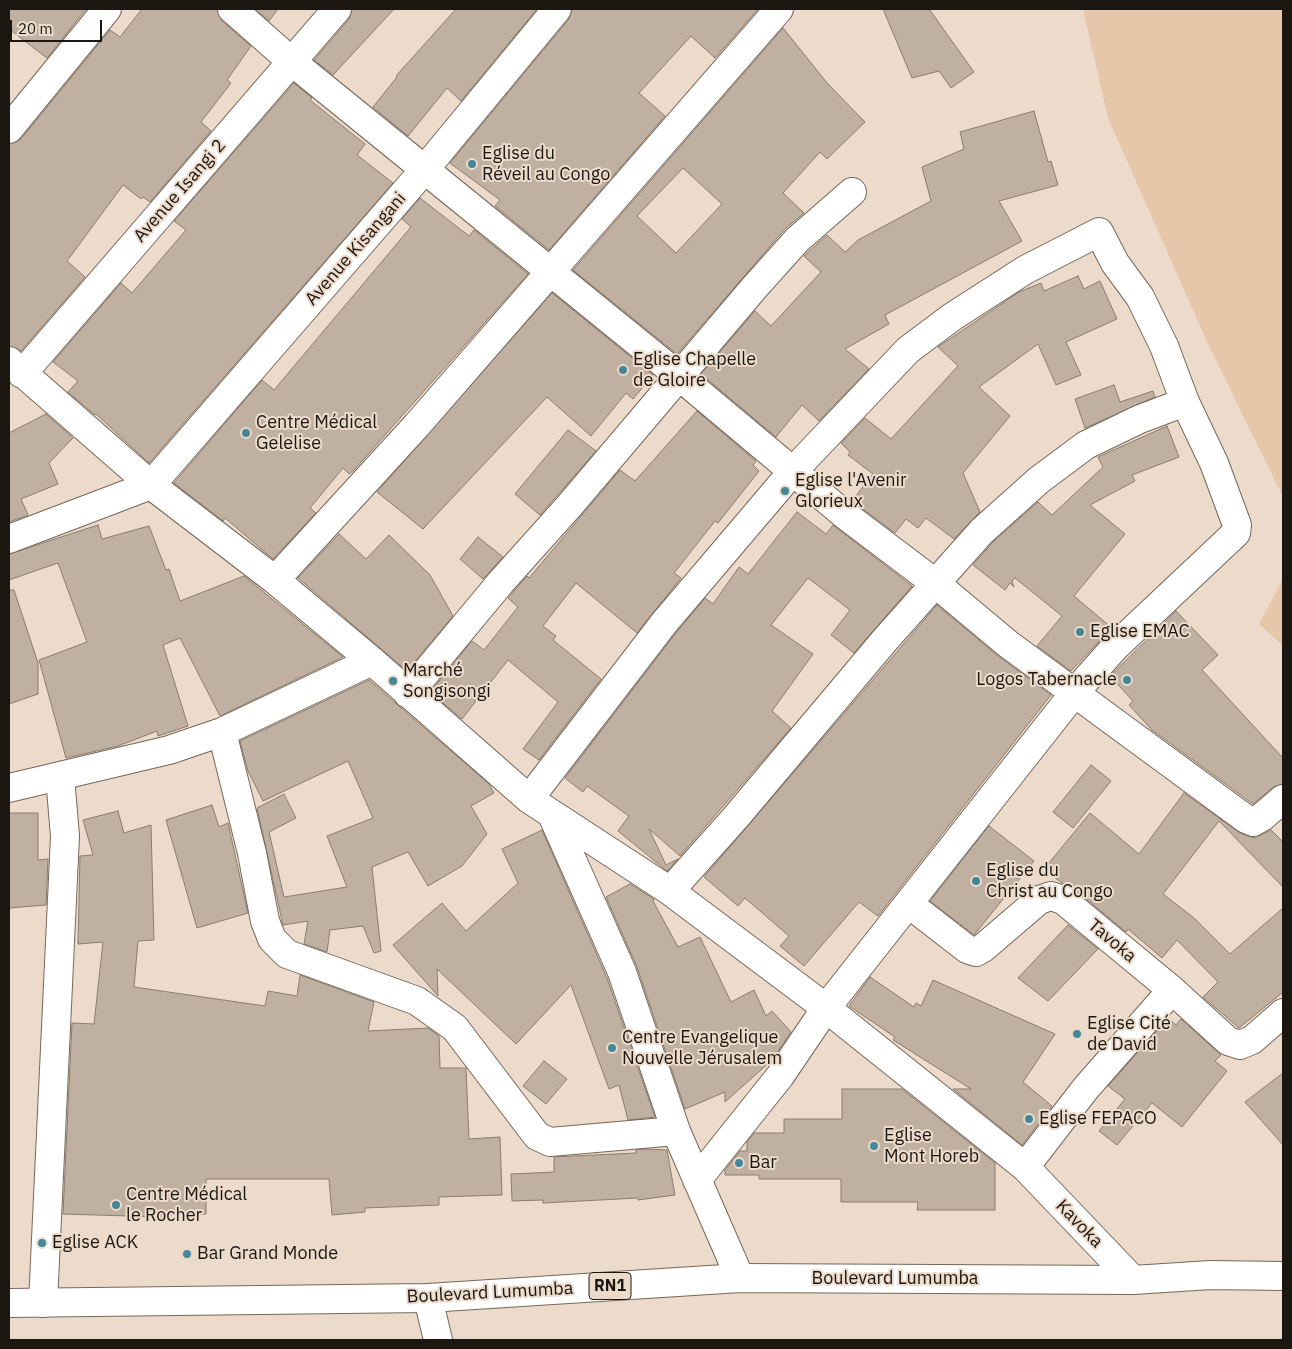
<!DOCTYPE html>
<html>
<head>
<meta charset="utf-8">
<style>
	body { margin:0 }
	#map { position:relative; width:1292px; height:1349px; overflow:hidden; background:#ecdbcb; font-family:"IBM Plex Sans",sans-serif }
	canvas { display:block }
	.frame { position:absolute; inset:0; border:10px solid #1c1611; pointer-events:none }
	.scale { position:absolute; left:10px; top:20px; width:92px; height:22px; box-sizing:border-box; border:2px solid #1c1611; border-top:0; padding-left:6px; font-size:15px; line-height:18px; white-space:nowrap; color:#1c1611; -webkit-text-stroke:4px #ecdbcb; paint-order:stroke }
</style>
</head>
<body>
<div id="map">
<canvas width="1292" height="1349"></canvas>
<div class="frame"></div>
<div class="scale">20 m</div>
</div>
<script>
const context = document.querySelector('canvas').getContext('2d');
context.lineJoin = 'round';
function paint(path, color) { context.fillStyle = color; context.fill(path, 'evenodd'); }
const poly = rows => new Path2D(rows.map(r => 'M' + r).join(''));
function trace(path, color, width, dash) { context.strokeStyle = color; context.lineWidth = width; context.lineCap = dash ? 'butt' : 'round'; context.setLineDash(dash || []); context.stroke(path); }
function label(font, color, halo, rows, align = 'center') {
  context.font = font + ' "IBM Plex Sans",sans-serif'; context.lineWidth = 4; context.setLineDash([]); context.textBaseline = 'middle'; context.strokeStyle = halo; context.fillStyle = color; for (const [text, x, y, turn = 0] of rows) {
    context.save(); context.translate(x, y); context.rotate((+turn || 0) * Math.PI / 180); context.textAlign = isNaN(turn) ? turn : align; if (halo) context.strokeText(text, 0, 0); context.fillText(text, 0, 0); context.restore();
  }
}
paint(poly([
	[1083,9,1283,9,1283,497,1208,344,1108,118],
	[1283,579,1283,646,1259,624]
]), '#e6c7a9');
const building = poly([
	[9,9,86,9,47,58,9,29,9,9],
	[142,9,217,9,222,21,251,46,227,80,231,83,201,122,211,131,150,202,143,197,141,199,123,185,67,261,85,277,21,351,9,346,9,144,21,139,110,30,120,37,142,9],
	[255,9,278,9,269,21,255,9],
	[352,9,394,9,333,75,314,60,349,19,352,9],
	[456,9,537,9,461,101,447,88,408,136,373,107,397,77,396,76,456,9],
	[572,9,758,9,715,58,691,36,639,93,665,116,549,250,495,206,500,200,450,163,569,19,572,9],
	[883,9,929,9,974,72,951,88,939,71,912,78,883,9],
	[783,28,828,84,865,122,827,159,820,152,783,193,804,213,785,229,677,354,573,270,783,28],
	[683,168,722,204,676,253,637,216,683,168],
	[294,83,312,98,310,100,365,144,357,155,393,183,149,463,96,414,95,415,68,392,78,381,53,362,121,283,132,293,186,230,174,221,294,83],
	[1034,111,1048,162,1051,161,1058,185,999,201,1022,241,885,315,889,324,845,349,869,369,819,421,802,405,776,437,701,374,755,311,771,326,821,272,804,256,827,235,845,252,858,240,931,201,922,167,964,149,960,132,1034,111],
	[420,198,469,236,474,230,528,274,354,470,349,474,343,468,310,508,316,513,273,559,225,518,223,521,174,483,262,380,274,390,411,227,402,219,420,198],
	[1078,276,1084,289,1100,281,1117,319,1066,342,1081,375,1056,385,1038,344,979,387,1010,416,963,473,980,512,954,539,926,518,918,528,906,519,895,533,852,501,873,474,848,455,850,452,841,443,865,418,891,439,958,366,938,347,1019,292,1041,283,1044,291,1078,276],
	[552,293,653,375,633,399,626,393,591,436,547,397,423,529,377,492,552,293],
	[1114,385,1120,402,1153,391,1155,397,1085,428,1075,399,1114,385],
	[697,411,756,461,753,465,759,471,718,523,715,521,674,573,681,578,637,633,576,583,543,626,556,636,553,640,601,679,539,760,523,749,558,702,508,660,462,719,430,692,472,641,484,650,518,607,508,598,527,576,529,578,620,470,635,481,697,411],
	[46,414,73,438,49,463,58,484,21,499,28,515,9,522,9,433,46,414],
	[1167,426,1179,457,1132,475,1135,481,1090,505,1125,534,1074,596,1112,628,1071,671,1037,646,1062,616,1015,578,1012,581,1014,587,1010,583,1005,590,973,565,993,542,1038,502,1052,515,1103,467,1098,457,1167,426],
	[568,430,596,451,540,515,515,494,568,430],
	[797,512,826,534,833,525,912,586,854,653,831,635,850,610,808,578,771,625,813,654,772,711,791,728,680,856,649,829,666,865,678,859,667,871,618,831,629,816,587,786,583,792,565,778,676,633,705,598,713,604,739,567,748,574,797,512],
	[98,525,102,539,149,526,166,570,169,569,180,601,244,576,343,657,220,716,180,638,163,645,188,726,158,736,157,731,118,746,66,758,39,660,87,642,58,563,9,580,9,554,98,525],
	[339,534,366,559,389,535,430,575,453,616,407,671,298,578,339,534],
	[478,537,503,557,483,579,460,559,478,537],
	[9,590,14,590,38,663,38,694,9,704,9,590],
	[937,605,998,656,1051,695,878,916,859,902,804,966,780,946,789,936,745,898,738,906,704,877,937,605],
	[1176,611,1218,655,1202,670,1283,758,1283,784,1273,787,1253,804,1152,730,1129,705,1133,701,1110,676,1176,611],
	[369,680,489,784,494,793,471,806,487,834,462,866,428,886,408,852,372,867,381,951,374,953,363,926,330,930,327,952,304,944,308,921,283,925,257,808,284,794,296,818,269,832,284,897,347,887,327,836,373,818,348,761,263,801,248,771,240,741,369,680],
	[1091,765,1111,781,1073,828,1053,812,1091,765],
	[1184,793,1240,833,1254,838,1271,830,1283,842,1283,887,1219,821,1163,894,1194,918,1230,954,1283,908,1283,992,1239,1028,1203,997,1218,982,1177,940,1162,958,1128,929,1126,932,1073,888,1062,883,1044,869,1090,813,1139,854,1184,793],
	[212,805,219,827,228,823,248,913,197,928,166,820,212,805],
	[118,811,124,833,151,825,154,940,138,941,134,987,265,1006,268,991,297,996,300,975,374,1002,368,1031,428,1028,439,1036,440,1068,466,1068,469,1139,500,1137,502,1195,439,1197,439,1205,365,1208,365,1212,332,1215,329,1179,206,1179,206,1214,161,1215,161,1217,63,1214,72,1023,94,1024,103,942,78,944,80,856,93,855,83,820,118,811],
	[9,813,38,813,38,860,48,859,46,905,9,908,9,813],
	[989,826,1034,861,974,935,930,901,989,826],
	[542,830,607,978,655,1117,628,1120,619,1085,609,1089,571,985,516,1044,437,969,438,996,393,945,442,903,466,931,518,883,502,849,542,830],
	[630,884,654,899,653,901,678,947,700,937,731,1002,754,990,766,1016,772,1011,791,1032,772,1060,725,1102,725,1092,685,1109,637,967,606,897,630,884],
	[1068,925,1098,949,1048,1001,1018,978,1068,925],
	[870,977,914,1007,916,1003,921,1006,933,980,1055,1034,1023,1082,1052,1106,1022,1145,953,1089,971,1089,893,1040,895,1037,849,1006,870,977],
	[1168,1018,1176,1025,1181,1019,1221,1055,1215,1061,1227,1071,1182,1127,1152,1103,1117,1145,1099,1131,1125,1099,1108,1086,1168,1018],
	[544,1061,567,1079,546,1104,523,1086,544,1061],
	[1283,1073,1283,1145,1245,1102,1283,1073],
	[842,1089,902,1089,995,1163,995,1210,917,1210,918,1202,841,1202,841,1179,759,1179,759,1175,725,1175,725,1170,740,1151,747,1151,747,1142,754,1133,784,1133,784,1119,842,1119,842,1089],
	[644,1149,667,1150,675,1195,638,1200,638,1198,543,1203,543,1200,512,1201,511,1174,554,1172,554,1157,636,1153,636,1150,644,1149]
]);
paint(building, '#c0b0a1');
trace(building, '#8b7c6d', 1);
const minor = poly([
	[232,9,291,61,679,376,845,515,935,583,1008,644,1246,819,1253,822,1262,817,1283,799],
	[9,129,107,9],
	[9,361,151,485,275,580,372,661,529,799,670,891,826,1008,1025,1167,1133,1280],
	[22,374,337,9],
	[9,539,151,485,425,169,557,9],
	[275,580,417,425,779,9],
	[408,694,501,582,570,505,754,288,797,240,852,192],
	[222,732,252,853,265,921,272,939,287,954,417,1001,455,1028,537,1136,550,1142,676,1131],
	[9,788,169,750,222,732,372,661],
	[529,799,664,623,793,471,908,350,952,317,1025,270,1099,232,1115,263,1140,297,1164,346,1185,402,1214,463,1237,525,1236,533,1116,646,1075,692,826,1008,780,1076,697,1180],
	[553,817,622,972,676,1131,740,1278],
	[670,891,736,817,885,640,982,531,1039,480,1086,445,1140,419,1185,402],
	[909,904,967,949,976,952,983,948,1039,900,1051,896,1063,900,1172,990,1228,1041,1240,1045,1252,1040,1283,1013],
	[1025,1167,1086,1088,1172,990],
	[428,1298,438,1340],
	[43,1303,65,836,60,777]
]);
const highway = poly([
	[9,1303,428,1298,740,1278,1133,1280,1211,1275,1283,1276]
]);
trace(minor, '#766759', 30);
trace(highway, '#766759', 30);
trace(minor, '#fff', 28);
trace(highway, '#fff', 28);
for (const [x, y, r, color] of [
	[472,164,5,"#448798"],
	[623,370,5,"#448798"],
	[246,433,5,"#448798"],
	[785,491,5,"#448798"],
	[1080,632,5,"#448798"],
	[1127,680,5,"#448798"],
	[393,681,5,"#448798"],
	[976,881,5,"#448798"],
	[1077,1034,5,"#448798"],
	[612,1048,5,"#448798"],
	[1029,1119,5,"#448798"],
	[874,1146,5,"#448798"],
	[739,1163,5,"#448798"],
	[116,1205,5,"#448798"],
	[42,1243,5,"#448798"],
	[187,1254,5,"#448798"]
]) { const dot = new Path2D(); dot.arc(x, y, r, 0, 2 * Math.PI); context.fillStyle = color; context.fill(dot); trace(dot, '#ecdbcb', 2); }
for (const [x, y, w] of [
	[610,1286,42]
]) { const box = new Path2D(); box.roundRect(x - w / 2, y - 13.5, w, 27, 4); context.fillStyle = '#ecdbcb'; context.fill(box); trace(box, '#1c1611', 1); }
label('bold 16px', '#1c1611', null, [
	["RN1",610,1286]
]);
label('18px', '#1c1611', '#ecdbcb', [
	["Eglise du",482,154],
	["Réveil au Congo",482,175],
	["Eglise Chapelle",633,360],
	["de Gloire",633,381],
	["Centre Médical",256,423],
	["Gelelise",256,444],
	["Eglise l'Avenir",795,481],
	["Glorieux",795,502],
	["Eglise EMAC",1090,632],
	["Marché",403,671],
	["Songisongi",403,692],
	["Logos Tabernacle",1117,680,"right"],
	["Eglise du",986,871],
	["Christ au Congo",986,892],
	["Eglise Cité",1087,1024],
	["de David",1087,1045],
	["Centre Evangelique",622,1038],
	["Nouvelle Jérusalem",622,1059],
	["Eglise FEPACO",1039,1119],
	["Eglise",884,1136],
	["Mont Horeb",884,1157],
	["Bar",749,1163],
	["Centre Médical",126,1195],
	["le Rocher",126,1216],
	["Eglise ACK",52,1243],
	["Bar Grand Monde",197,1254]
], 'left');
label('18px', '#1c1611', '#ecdbcb', [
	["Avenue Isangi 2",180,191,-49],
	["Avenue Kisangani",356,249,-49],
	["Tavoka",1112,941,40],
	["Kavoka",1079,1224,46],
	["Boulevard Lumumba",895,1279],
	["Boulevard Lumumba",490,1293,-3]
]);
</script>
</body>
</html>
